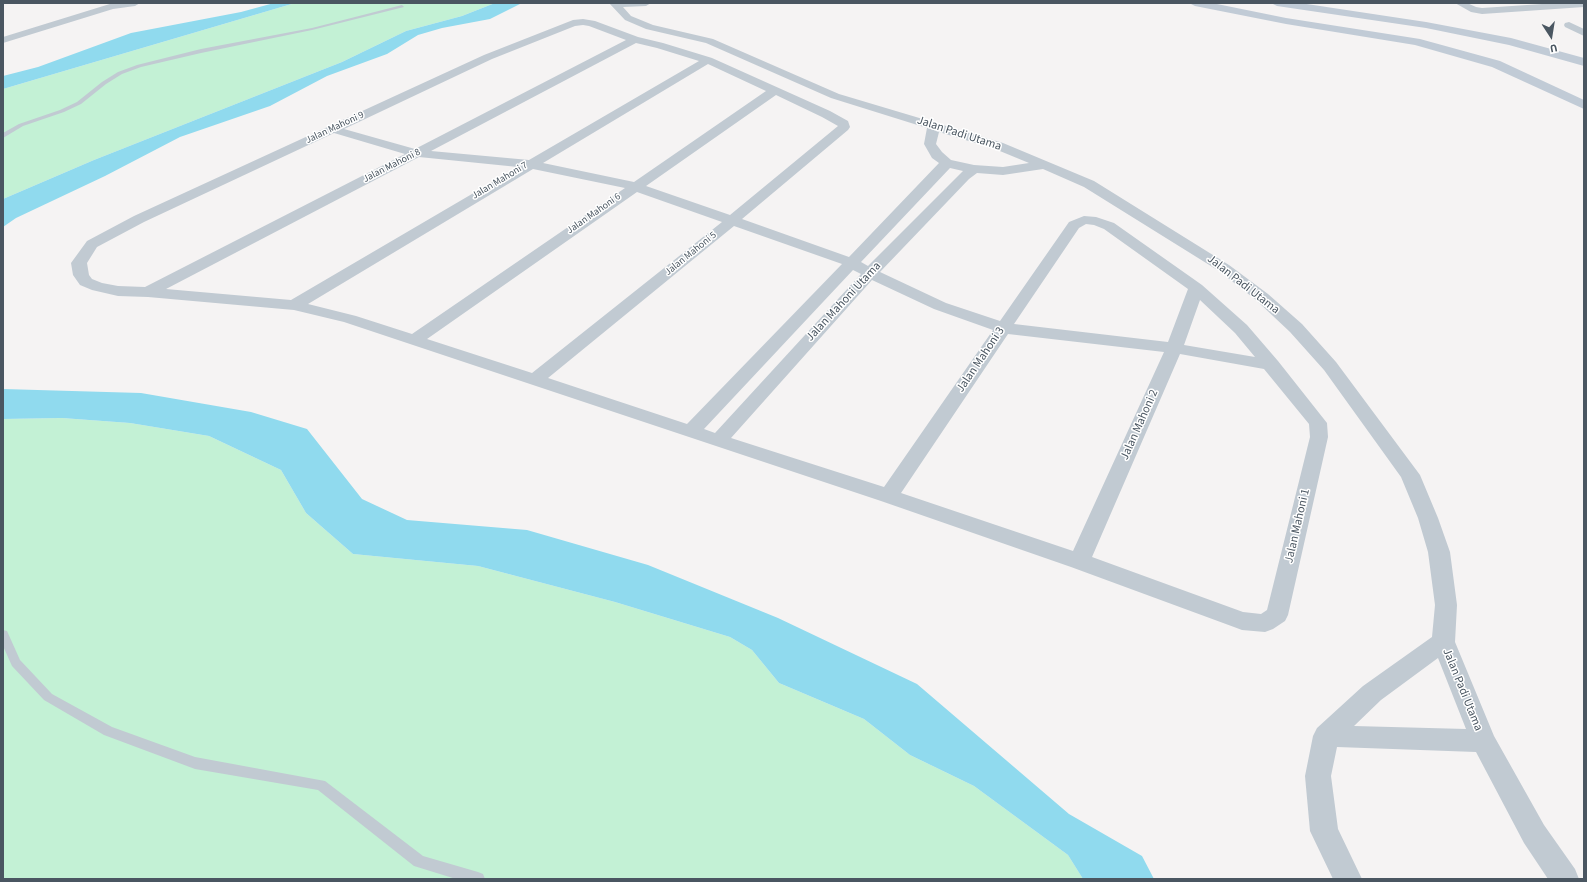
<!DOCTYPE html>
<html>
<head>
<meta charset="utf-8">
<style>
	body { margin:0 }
	#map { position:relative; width:1587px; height:882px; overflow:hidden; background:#f5f3f3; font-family:"Source Sans 3",sans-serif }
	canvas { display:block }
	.frame { position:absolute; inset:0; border:4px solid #4a5661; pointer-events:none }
	.north { position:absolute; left:1531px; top:16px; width:40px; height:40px; -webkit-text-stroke:3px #fff; paint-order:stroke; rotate:168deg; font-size:11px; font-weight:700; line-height:16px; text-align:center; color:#4a5661 }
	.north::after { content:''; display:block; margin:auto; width:14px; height:18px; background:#4a5661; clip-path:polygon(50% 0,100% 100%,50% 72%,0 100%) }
</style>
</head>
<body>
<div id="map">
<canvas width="1587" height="882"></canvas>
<div class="frame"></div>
<div class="north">U</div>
</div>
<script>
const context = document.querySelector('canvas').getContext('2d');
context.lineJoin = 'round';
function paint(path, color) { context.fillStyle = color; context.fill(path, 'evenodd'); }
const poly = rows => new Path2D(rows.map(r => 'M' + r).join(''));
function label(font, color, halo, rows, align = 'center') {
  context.font = font + ' "Source Sans 3",sans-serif'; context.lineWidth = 3; context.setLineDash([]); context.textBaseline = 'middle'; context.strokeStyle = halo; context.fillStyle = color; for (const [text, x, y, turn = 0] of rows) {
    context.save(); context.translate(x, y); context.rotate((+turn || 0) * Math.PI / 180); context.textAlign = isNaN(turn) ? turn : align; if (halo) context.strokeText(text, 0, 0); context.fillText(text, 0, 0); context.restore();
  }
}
paint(poly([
	[295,3,495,3,462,16,406,31,342,62,94,160,3,199,3,89],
	[62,418,130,423,209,436,281,470,306,513,353,554,478,566,615,602,730,637,752,650,779,683,864,719,910,755,974,786,1068,855,1083,879,3,879,3,419]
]), '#c3f1d5');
paint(poly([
	[274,3,295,3,3,89,3,76,38,67,131,33,241,12],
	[495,3,522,3,490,19,442,28,418,35,387,54,327,76,270,106,180,137,105,176,16,218,3,227,3,199,94,160,342,62,406,31,462,16],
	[3,389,141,393,251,412,307,429,362,499,407,520,527,530,648,565,778,618,917,684,1069,814,1142,856,1154,879,1083,879,1068,855,974,786,910,755,864,719,779,683,752,650,730,637,615,602,478,566,353,554,306,513,281,470,209,436,130,423,62,418,3,419]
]), '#90daee');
paint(poly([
	[402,5,404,7,312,30,201,53,141,67,122,74,106,84,81,104,64,112,23,126,3,138,3,133,19,124,60,110,77,102,102,82,118,72,137,65,201,49,312,28,402,5],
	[3,630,7,631,20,660,52,694,112,727,195,757,325,781,423,856,478,872,483,874,485,879,456,879,414,866,318,790,195,769,104,735,44,700,12,666,3,646,3,630]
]), '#c1cad2');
paint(poly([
	[113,3,140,3,135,6,113,9,3,43,3,37,113,3],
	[609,3,651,3,646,6,623,7,631,16,653,25,713,39,839,94,1003,143,1094,181,1229,265,1268,294,1302,324,1336,362,1420,475,1438,518,1450,552,1457,605,1455,642,1494,736,1544,825,1575,869,1579,879,1548,879,1524,843,1476,752,1337,747,1331,776,1338,829,1362,879,1333,879,1310,831,1305,776,1313,736,1317,728,1363,686,1432,637,1435,605,1428,552,1418,518,1401,477,1324,370,1290,332,1256,300,1219,271,1084,187,1043,169,1003,175,977,173,969,179,880,272,946,303,1000,321,1069,222,1084,216,1096,217,1114,223,1202,285,1247,325,1278,361,1327,423,1328,437,1288,615,1285,621,1273,629,1265,632,1242,630,1234,627,1071,567,881,501,344,322,294,310,148,297,118,296,92,290,80,285,73,275,71,263,87,241,134,216,484,55,573,20,583,19,595,21,638,37,663,43,712,58,830,111,848,121,850,127,848,130,742,219,849,257,939,163,932,158,924,144,927,128,831,98,706,43,646,29,625,20,609,3],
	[583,25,589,26,626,40,415,149,344,129,492,59,575,26,583,25],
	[636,43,657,48,699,61,529,160,431,151,636,43],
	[708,64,766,91,634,182,543,163,708,64],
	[776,95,822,117,838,126,730,215,646,186,776,95],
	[939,132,995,149,1029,163,1003,167,974,165,951,160,942,152,936,144,939,132],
	[334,133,405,154,145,287,118,286,102,283,92,279,89,275,87,263,97,247,144,222,334,133],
	[419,157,518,167,291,300,166,289,419,157],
	[950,168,963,171,868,266,861,262,950,168],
	[533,169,625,188,412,334,356,316,308,304,533,169],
	[637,192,722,222,532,373,427,339,637,192],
	[1086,224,1094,225,1104,229,1188,289,1168,342,1014,324,1079,228,1086,224],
	[734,226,842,264,687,424,548,378,734,226],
	[853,270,861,274,715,433,704,429,853,270],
	[872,280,934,309,993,330,884,487,731,438,872,280],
	[1200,300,1235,333,1255,357,1184,345,1200,300],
	[1008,334,1164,352,1073,551,901,493,1008,334],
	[1180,354,1264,369,1309,424,1310,437,1267,610,1261,614,1243,612,1092,557,1180,354],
	[1438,658,1466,729,1354,726,1381,700,1438,658],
	[1455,3,1467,3,1476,7,1482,8,1557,3,1584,3,1584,7,1482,14,1471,12,1455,3],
	[1569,22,1584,29,1584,36,1565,27,1564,25,1565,23,1569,22]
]), '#c1cad2');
paint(poly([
	[1189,3,1212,3,1286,18,1420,39,1500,61,1584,100,1584,109,1492,67,1415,45,1286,24,1195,6,1189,3],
	[1271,3,1300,3,1426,22,1511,38,1584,58,1584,66,1509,45,1426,28,1277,6,1271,3]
]), '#c1cbd6');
label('10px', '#4a5661', '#fff', [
	["Jalan Mahoni 9",335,128,-25],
	["Jalan Mahoni 8",392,166,-27],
	["Jalan Mahoni 7",500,181,-31],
	["Jalan Mahoni 6",594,214,-35],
	["Jalan Mahoni 5",691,254,-39]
]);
label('12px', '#4a5661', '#fff', [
	["Jalan Padi Utama",959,134,18],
	["Jalan Padi Utama",1243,285,38],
	["Jalan Mahoni Utama",844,302,-47],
	["Jalan Mahoni 3",981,360,-56],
	["Jalan Mahoni 2",1140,425,-66],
	["Jalan Mahoni 1",1298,526,-77],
	["Jalan Padi Utama",1462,690,68]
]);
</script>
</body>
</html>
